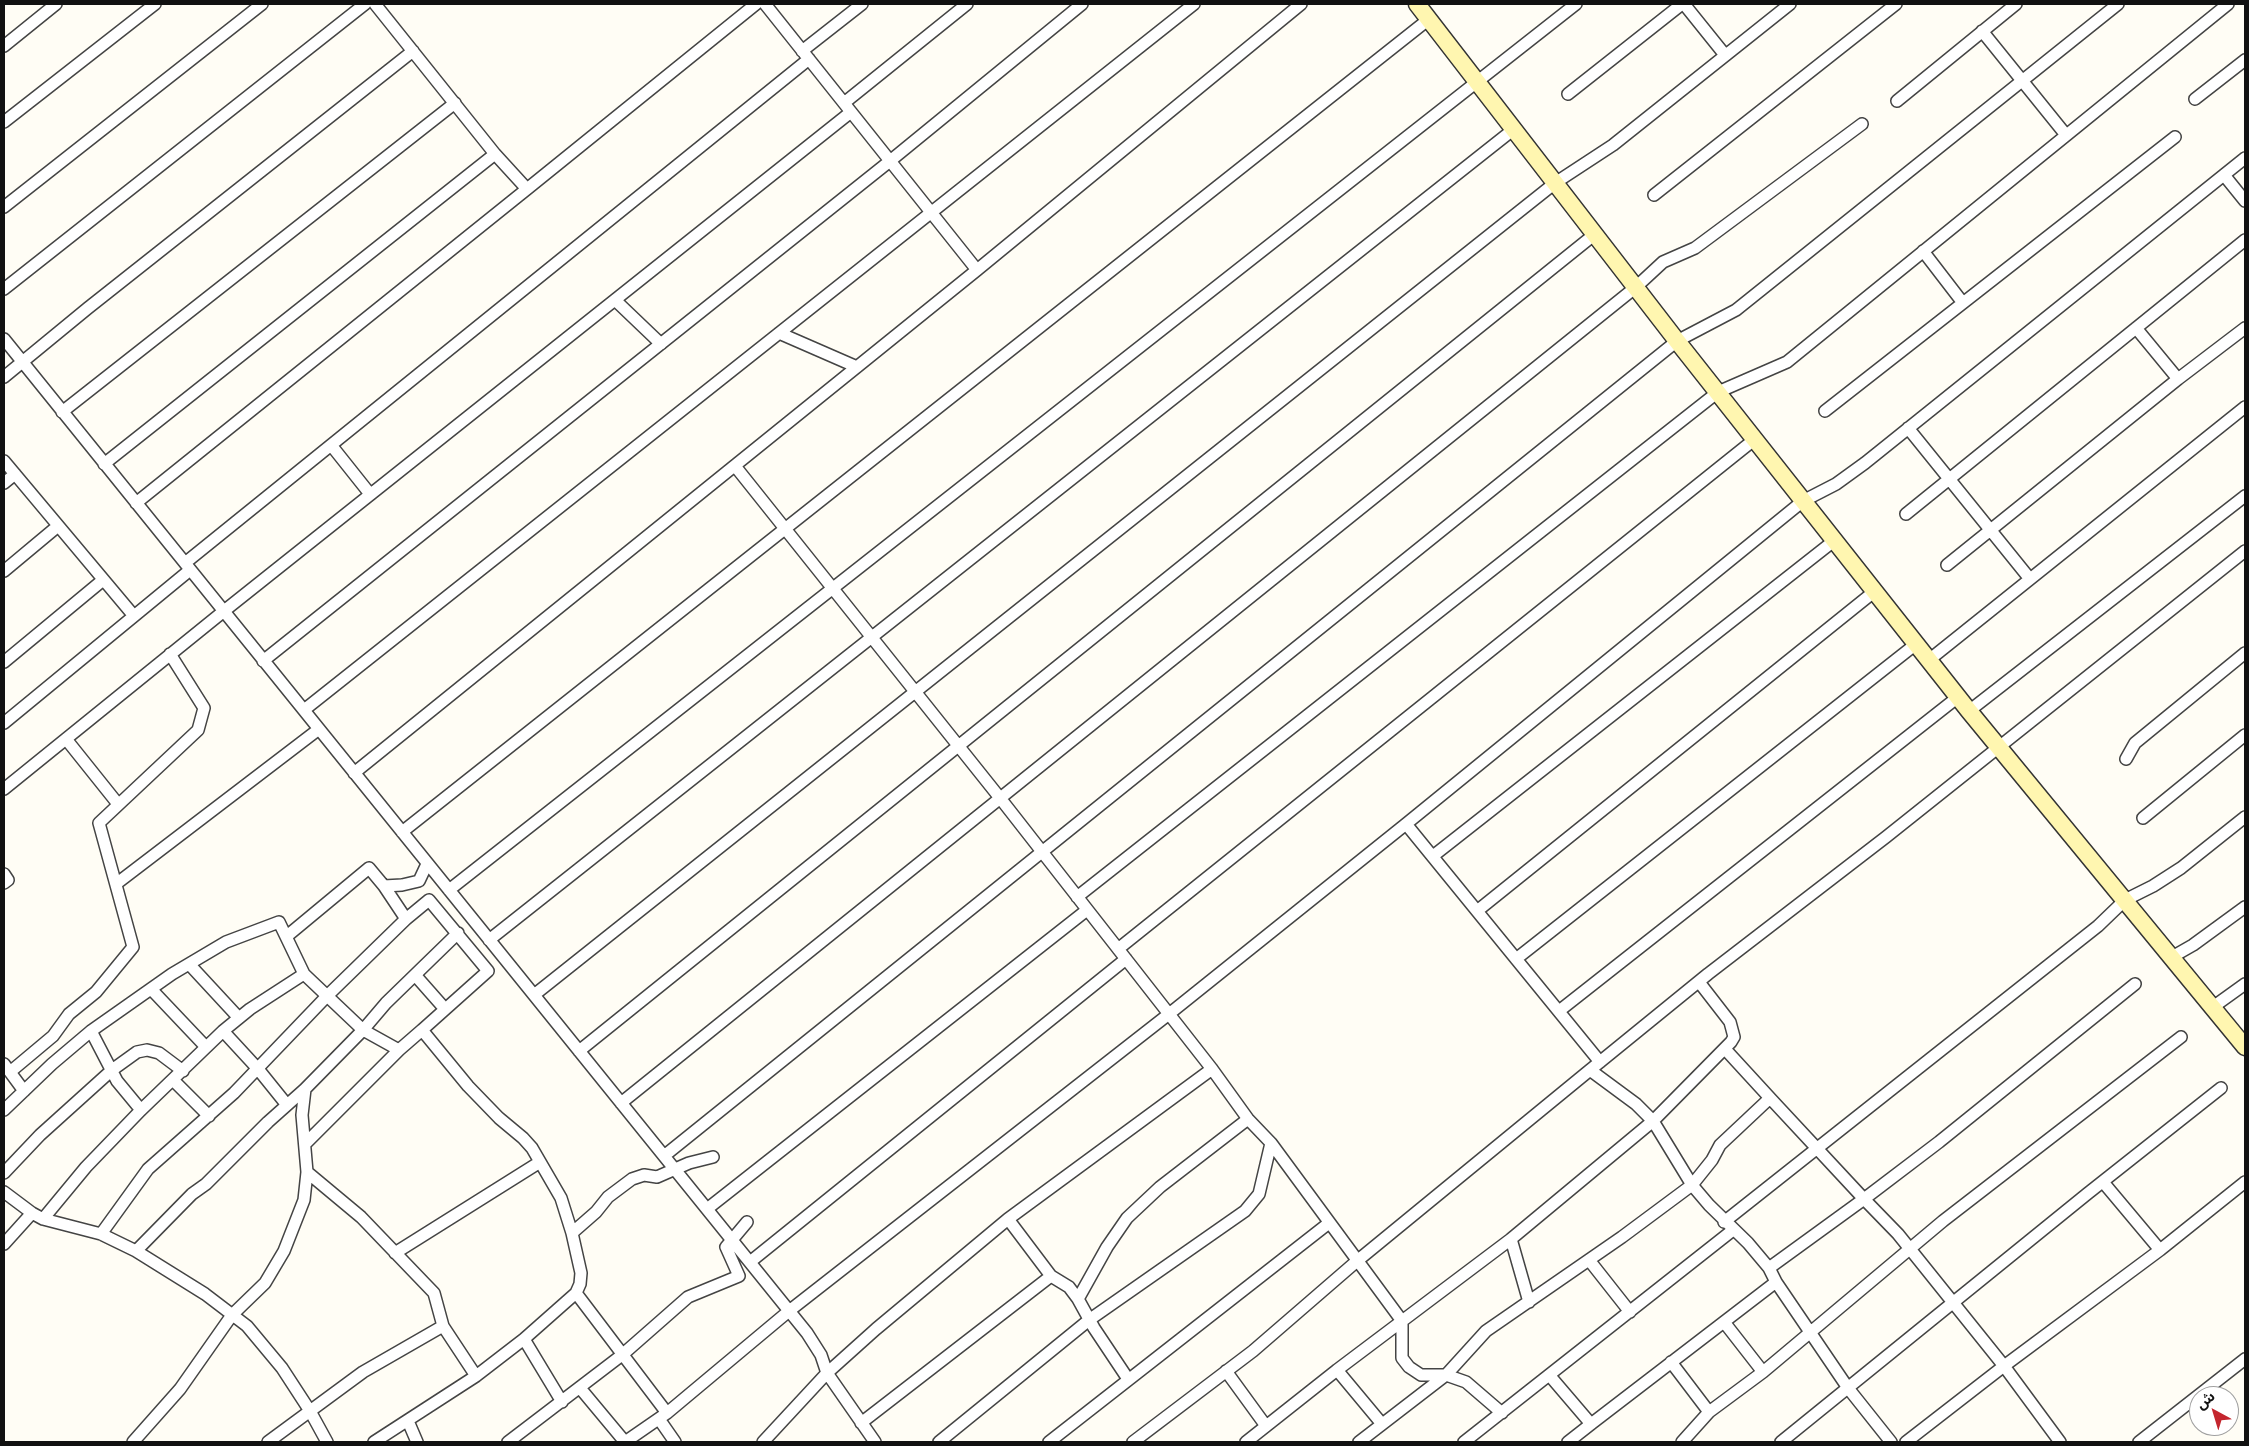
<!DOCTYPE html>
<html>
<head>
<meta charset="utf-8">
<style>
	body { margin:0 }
	#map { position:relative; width:2249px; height:1446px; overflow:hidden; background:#fffdf5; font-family:Merriweather,"Noto Sans Arabic",serif }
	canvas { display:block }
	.frame { position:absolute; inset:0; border:5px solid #111; pointer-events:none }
	.north { position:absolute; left:2189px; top:1386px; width:50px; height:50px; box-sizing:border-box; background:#fff; border:1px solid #a0a0a0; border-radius:50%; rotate:321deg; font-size:14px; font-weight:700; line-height:20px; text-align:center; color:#111 }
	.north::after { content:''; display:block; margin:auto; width:18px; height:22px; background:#c4262e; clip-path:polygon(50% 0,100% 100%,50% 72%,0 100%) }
</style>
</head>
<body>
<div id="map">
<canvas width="2249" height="1446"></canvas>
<div class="frame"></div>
<div class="north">ش</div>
</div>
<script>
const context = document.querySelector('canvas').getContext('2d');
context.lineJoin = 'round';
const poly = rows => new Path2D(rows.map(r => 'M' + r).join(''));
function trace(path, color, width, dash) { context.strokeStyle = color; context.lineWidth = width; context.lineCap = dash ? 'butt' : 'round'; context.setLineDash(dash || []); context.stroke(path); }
const street = poly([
	[375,4,495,154,527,189,756,4],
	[765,4,977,270],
	[1684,4,1725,55],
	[1982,31,2066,135],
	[4,46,56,4],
	[802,51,862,4],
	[1568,94,1682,4],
	[2195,99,2245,60],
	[1897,101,2016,4],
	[844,103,967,4],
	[4,122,155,4],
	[2224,175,2245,201],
	[1654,195,1896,4],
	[4,207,262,4],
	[1923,251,1963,303],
	[4,289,365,4],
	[615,300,661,344],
	[2136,328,2178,379],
	[779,333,857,367],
	[4,339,807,1333,821,1355,827,1373,875,1442],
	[4,377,88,308,413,51],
	[1825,411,2175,137],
	[62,412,455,103],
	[1908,428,2030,579],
	[331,445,370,494],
	[4,461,134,616],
	[104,464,495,154],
	[735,466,1000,798,1212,1069,1248,1119,1271,1143,1402,1321,1402,1358,1409,1367,1421,1375,1446,1375,1466,1382,1502,1413],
	[4,483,15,474],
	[136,503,527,189],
	[1906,514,2245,240],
	[185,563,809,59],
	[1947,565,2178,379,2245,328],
	[4,571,58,526],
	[1929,660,2245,407],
	[263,661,890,161,1082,4],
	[4,662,103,580],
	[304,710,1194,4],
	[1969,711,2245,496],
	[4,723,190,570],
	[66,739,118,804],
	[2126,759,2135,743,2245,653],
	[354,773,977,270,1301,4],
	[4,789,224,611,851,112],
	[2143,818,2245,735],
	[1406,824,1600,1062],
	[402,832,1429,19],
	[1433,856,1835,540],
	[4,874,8,880,4,883],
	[116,884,319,729],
	[384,886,406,919],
	[449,890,1576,4],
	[1077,897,1718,392,1787,362,2228,4],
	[1477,911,1875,591],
	[287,936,369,868,384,886,402,885,419,881,427,864],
	[489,940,1514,129],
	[1118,949,1755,439],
	[2172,957,2193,945,2245,907],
	[1516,959,1916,644],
	[189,964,239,1018],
	[415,975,445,1009],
	[151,989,206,1047],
	[534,995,1555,183,1613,145,1790,4],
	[2213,1007,2245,984],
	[1559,1011,1958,697],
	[91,1031,117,1081,141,1110,223,1031,250,1009,304,974],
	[223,1031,258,1069,287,1105],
	[1725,1049,1770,1098],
	[579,1051,1595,234],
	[4,1064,24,1091],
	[10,1072,53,1036,69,1014,96,992,133,947,99,823,198,730,204,708,170,654],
	[173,1080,209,1116],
	[621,1103,1636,287,1663,262,1695,248,1862,124],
	[4,1110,52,1064,91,1031,172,974,226,942,279,922,304,974,363,1030,399,1050,422,1030],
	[305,1144,399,1050],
	[664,1156,1677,341,1736,310,2118,4],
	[307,1172,361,1217,434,1293,443,1326,476,1376],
	[4,1173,40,1135,112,1070,137,1052,147,1050,159,1053,183,1071],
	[2103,1182,2160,1250],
	[4,1192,32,1213,43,1219,101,1234,136,1251,205,1294,247,1326,282,1368,310,1411,327,1442],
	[707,1209,1087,910],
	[43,1219,86,1167,141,1110],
	[1008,1219,1051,1276,1069,1287,1078,1299,1094,1328,1128,1379],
	[1724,1222,2098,926,2125,900,2153,886,2181,868,2245,817],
	[572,1233,596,1212,608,1197,632,1179,644,1175,657,1177,689,1163,713,1157],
	[101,1234,148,1169,234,1093,327,996,406,919,429,900,488,971,422,1030,468,1086,499,1118,523,1138,532,1148,561,1198,572,1233,581,1273,580,1284,576,1293,524,1339,476,1376,374,1442],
	[4,1244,32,1213],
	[136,1251,192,1194,206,1184,268,1122,305,1089],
	[395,1253,540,1162],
	[1589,1260,1630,1312],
	[750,1262,1126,959],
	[1776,1282,1848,1388,1891,1442],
	[576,1293,667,1413,789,1311,1169,1014,1406,824,1803,501,1836,484,1865,463,2245,158],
	[1078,1299,1107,1247,1127,1218,1160,1187,1248,1119],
	[1529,1302,1511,1239,1653,1121,1731,1042,1734,1037,1730,1022,1699,982],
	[1724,1322,1763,1372],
	[524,1339,562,1402],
	[1671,1362,1709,1412],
	[1337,1370,1382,1424],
	[1226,1371,1266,1426],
	[1550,1376,1591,1424,1568,1442],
	[580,1388,625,1442],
	[659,1419,675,1442],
	[408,1421,417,1442],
	[861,1423,1051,1276],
	[1591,1424,1776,1282,1769,1268],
	[133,1442,180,1389,232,1315,265,1283,284,1251,304,1200,307,1172,302,1115,305,1089,363,1030,386,1003,458,933],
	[268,1442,363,1372,443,1326],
	[508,1442,622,1355,688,1297,739,1276,726,1247,747,1222],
	[625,1442,667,1413],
	[763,1442,827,1373,876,1329,1008,1219,1212,1069],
	[939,1442,1089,1320,1245,1211,1259,1194,1271,1143],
	[1049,1442,1329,1223],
	[1133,1442,1253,1351,1357,1261,1590,1070],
	[1246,1442,1337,1370,1511,1239],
	[1359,1442,1446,1375,1486,1331,1622,1237,1692,1185,1653,1121,1636,1104,1590,1070,1708,974,1886,837,2245,551],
	[1464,1442,1733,1230],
	[1682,1442,1709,1412,1763,1372,1943,1221,2181,1037],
	[1781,1442,2087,1194,2221,1088],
	[1906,1442,2004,1366,2160,1250,2245,1182],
	[2060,1442,2004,1366,1898,1234,1864,1199,1770,1098,1720,1145,1712,1160,1692,1185,1709,1205,1748,1243,1769,1268,1864,1199,1939,1142,2135,984],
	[2139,1442,2245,1359]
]);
const secondary = poly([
	[1417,4,1677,341,1969,711,2245,1047]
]);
trace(street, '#444', 14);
trace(secondary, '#333', 19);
trace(street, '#fff', 11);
trace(secondary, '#fff6b0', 16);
</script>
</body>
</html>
